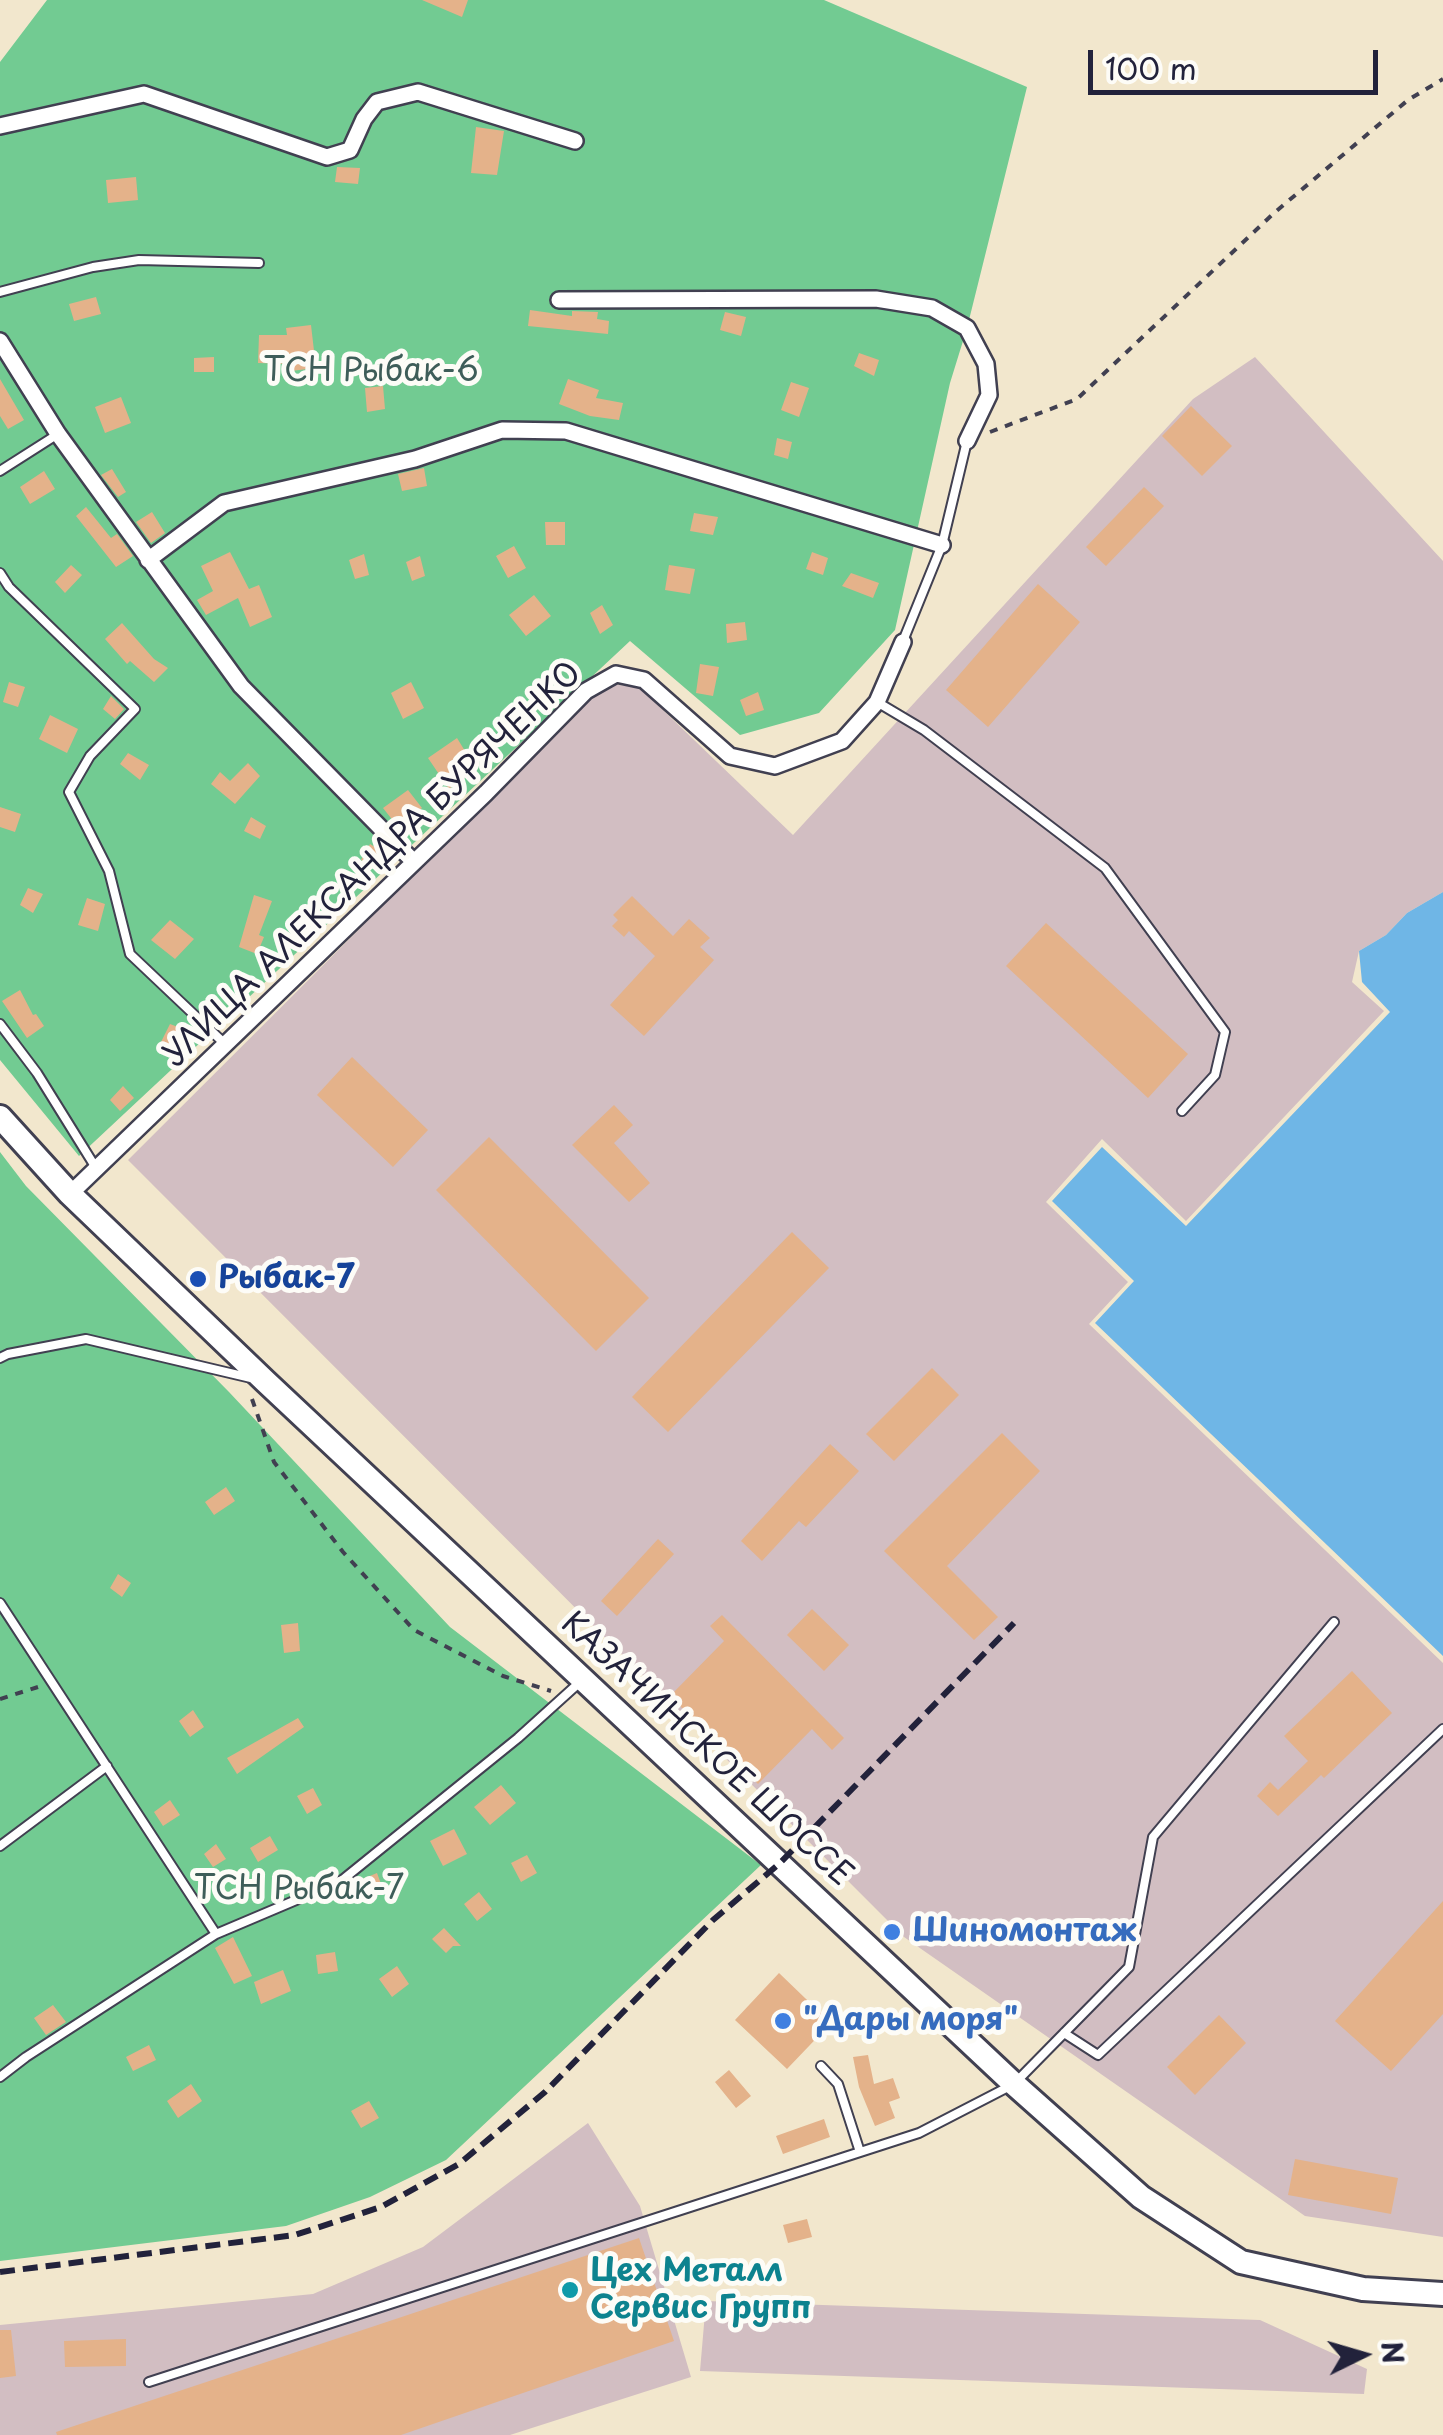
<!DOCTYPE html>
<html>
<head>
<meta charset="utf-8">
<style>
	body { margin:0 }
	#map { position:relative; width:1443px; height:2435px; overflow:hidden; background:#f2e7cd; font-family:"Playpen Sans",sans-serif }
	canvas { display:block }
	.north { position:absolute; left:1313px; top:2305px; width:100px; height:100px; -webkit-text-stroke:8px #fdfcf7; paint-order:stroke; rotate:85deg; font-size:28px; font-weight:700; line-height:40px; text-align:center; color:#22223b }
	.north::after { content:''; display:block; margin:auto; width:35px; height:45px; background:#22223b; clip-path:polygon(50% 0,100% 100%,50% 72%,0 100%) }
	.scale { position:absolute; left:1088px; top:50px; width:290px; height:45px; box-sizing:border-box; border:5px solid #22223b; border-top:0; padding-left:12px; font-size:30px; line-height:35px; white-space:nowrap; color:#22223b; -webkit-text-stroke:8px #fdfcf7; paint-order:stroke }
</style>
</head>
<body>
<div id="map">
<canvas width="1443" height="2435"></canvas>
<div class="north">N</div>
<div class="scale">100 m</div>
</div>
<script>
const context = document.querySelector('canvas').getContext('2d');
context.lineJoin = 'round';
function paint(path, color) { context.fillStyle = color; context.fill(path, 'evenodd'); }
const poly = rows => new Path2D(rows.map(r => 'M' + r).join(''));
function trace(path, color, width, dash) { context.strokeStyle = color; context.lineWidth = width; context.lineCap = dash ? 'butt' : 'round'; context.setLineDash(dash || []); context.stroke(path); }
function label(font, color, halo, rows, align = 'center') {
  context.font = font + ' "Playpen Sans",sans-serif'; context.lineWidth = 10; context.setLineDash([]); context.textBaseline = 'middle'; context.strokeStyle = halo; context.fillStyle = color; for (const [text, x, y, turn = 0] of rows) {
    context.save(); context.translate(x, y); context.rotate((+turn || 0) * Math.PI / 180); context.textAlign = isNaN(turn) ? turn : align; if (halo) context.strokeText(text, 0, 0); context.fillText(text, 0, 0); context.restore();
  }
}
paint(poly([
	[1255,357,1443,561,1443,892,1407,913,1386,935,1359,951,1352,982,1384,1011,1186,1221,1102,1139,1046,1202,1128,1282,1089,1324,1443,1663,1443,2237,1305,2216,904,1937,128,1160,606,683,640,688,793,835,1193,399],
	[588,2123,640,2206,691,2377,510,2435,0,2435,0,2325,313,2294,423,2247],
	[706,2301,1260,2320,1367,2369,1364,2394,700,2371]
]), '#d2bec2');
paint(poly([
	[47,0,824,0,1027,87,967,328,950,383,895,630,819,713,740,735,630,641,79,1156,0,1060,0,62],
	[0,1152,26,1186,229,1392,450,1627,761,1865,446,2160,370,2197,286,2226,0,2261]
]), '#72cb92');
paint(poly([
	[1443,892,1443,1656,1095,1323,1134,1281,1052,1201,1102,1147,1186,1226,1390,1012,1362,982,1359,951,1386,935,1407,913]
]), '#6fb6e6');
paint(poly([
	[422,0,468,0,462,17],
	[476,127,504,131,497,175,471,173],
	[337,167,360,168,358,184,335,182],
	[136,177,138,200,108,203,106,180],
	[96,297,101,314,74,321,69,304],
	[530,310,572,316,572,311,598,312,597,319,609,321,608,334,528,326],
	[725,312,746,317,741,336,720,330],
	[311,325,316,368,291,371,290,364,258,363,259,335,287,335,286,328],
	[859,353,879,360,874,376,854,366],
	[214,357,214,372,194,372,194,358],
	[0,379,24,420,8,429,0,416],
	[568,379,599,390,596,398,623,403,619,420,590,416,559,404],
	[791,382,809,388,799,417,781,410],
	[383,386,385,409,367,412,365,388],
	[121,397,131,423,105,433,95,407],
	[1191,406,1232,446,1202,476,1162,436],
	[777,438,792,442,788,459,774,455],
	[424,468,427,486,402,491,398,474],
	[112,469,126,492,118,497,101,475],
	[44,471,55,489,30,504,20,487],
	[1144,487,1164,506,1106,566,1086,547],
	[86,507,111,538,117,534,133,556,116,567,76,516],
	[152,512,165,533,151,543,136,522],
	[694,513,718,517,713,535,690,531],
	[545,522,565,522,565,545,546,545],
	[514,546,526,568,508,578,496,556],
	[230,552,249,589,259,585,272,617,250,627,238,598,206,615,197,600,213,591,201,566],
	[812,552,828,558,823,575,806,569],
	[364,554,369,575,355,579,349,560],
	[420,556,425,576,412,581,406,562],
	[71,565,82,575,65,593,55,582],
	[669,565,695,569,690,594,665,590],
	[851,573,879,583,873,598,842,586],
	[1038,584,1080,622,988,727,946,690],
	[534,595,551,616,526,636,509,615],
	[602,605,613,625,600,634,590,613],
	[745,622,747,640,727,643,726,624],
	[122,623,154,659,168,668,154,682,130,661,127,664,105,639],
	[700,664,719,667,713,696,696,693],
	[9,682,25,687,18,707,3,702],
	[411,682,424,708,403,719,391,693],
	[758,692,764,710,746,716,740,700],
	[111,696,124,709,115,719,103,709],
	[50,715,78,729,67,753,39,739],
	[457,738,476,769,449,789,428,758],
	[128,753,149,765,140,780,120,764],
	[248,763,260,776,235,804,211,784,220,772,230,781],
	[408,790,422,808,398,827,383,808],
	[0,807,21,814,15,832,0,827],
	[251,817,266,826,260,839,244,831],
	[370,844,383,852,373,868,361,860],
	[28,888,43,894,33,913,20,905],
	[254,895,272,901,259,935,264,937,257,954,239,947],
	[632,896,673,936,689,919,710,938,700,947,714,960,644,1036,610,1005,655,956,629,931,624,937,612,926,618,920,613,915],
	[87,898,105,904,98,931,78,925],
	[170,920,194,939,175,959,151,940],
	[1046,923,1188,1054,1148,1098,1006,966],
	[20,990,33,1015,36,1014,44,1026,27,1038,2,1001],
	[170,1024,194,1033,180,1057,159,1046],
	[352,1057,428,1130,393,1167,317,1095],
	[123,1086,134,1098,120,1111,110,1100],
	[614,1105,633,1125,614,1143,650,1183,629,1202,572,1145],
	[489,1137,649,1298,596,1351,436,1190],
	[792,1232,829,1268,668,1432,632,1397],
	[932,1368,959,1395,894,1461,866,1434],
	[1002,1433,1040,1471,947,1566,998,1617,974,1640,884,1551],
	[830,1444,859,1471,806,1527,799,1521,762,1561,741,1541],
	[226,1487,235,1501,214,1515,205,1502],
	[658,1539,674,1554,617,1616,601,1601],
	[118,1574,131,1583,122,1597,110,1588],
	[812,1609,849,1645,824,1671,787,1635],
	[722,1615,844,1738,832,1750,812,1729,758,1784,670,1696,724,1641,710,1626],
	[298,1623,300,1651,284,1653,281,1625],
	[1352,1671,1392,1713,1324,1778,1321,1775,1278,1816,1257,1796,1270,1782,1278,1790,1308,1761,1284,1736],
	[193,1710,204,1727,190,1737,179,1721],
	[298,1718,304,1727,237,1774,227,1758],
	[501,1785,516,1803,490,1825,474,1807],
	[313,1788,322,1805,307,1814,297,1796],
	[170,1800,180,1815,163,1826,154,1812],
	[454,1829,467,1854,443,1866,430,1841],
	[270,1836,278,1850,258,1862,250,1848],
	[216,1844,226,1859,213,1867,204,1854],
	[527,1855,537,1873,521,1882,511,1863],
	[377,1873,384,1892,362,1901,355,1882],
	[479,1892,492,1909,477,1921,464,1904],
	[1443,1901,1443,2014,1391,2071,1335,2021],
	[444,1928,461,1946,453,1946,446,1953,432,1939],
	[233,1937,252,1976,234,1984,215,1948],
	[335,1952,338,1971,318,1974,316,1955],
	[397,1966,409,1984,392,1997,379,1979],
	[283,1970,291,1991,261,2004,254,1982],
	[779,1973,831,2023,787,2069,735,2020],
	[53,2005,66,2022,46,2035,34,2018],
	[1219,2015,1246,2043,1195,2095,1167,2067],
	[149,2045,156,2060,133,2071,126,2057],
	[868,2055,874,2084,893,2078,900,2098,889,2102,895,2118,875,2126,859,2087,853,2057],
	[729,2070,751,2096,736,2108,715,2082],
	[191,2084,202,2101,178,2118,167,2101],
	[369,2101,379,2118,361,2128,351,2111],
	[824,2119,830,2137,783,2154,776,2136],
	[1295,2159,1398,2178,1391,2214,1288,2195],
	[807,2219,812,2237,788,2243,783,2225],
	[639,2238,674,2341,401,2435,57,2435,56,2432],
	[0,2330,11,2330,16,2376,0,2378],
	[126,2339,126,2366,65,2367,64,2341]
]), '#e4b28a');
const service = poly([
	[0,292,93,267,139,260,259,263],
	[0,471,58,434],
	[0,573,9,587,135,709,90,756,69,792,109,871,130,954,225,1044],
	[903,641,942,545,967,441],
	[877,702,924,730,1105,868,1225,1032,1215,1075,1182,1111],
	[0,1024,37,1073,96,1168],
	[0,1358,8,1354,86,1339,251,1378],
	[0,1603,216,1934],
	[0,1846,107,1766],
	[1064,2033,1098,2055,1443,1729],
	[821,2066,838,2084,860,2152],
	[0,2077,26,2057,216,1934,341,1881,518,1738,580,1682],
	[149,2382,919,2133,1014,2084,1129,1967,1153,1837,1334,1622]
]);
const minor = poly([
	[0,126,144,94,327,157,350,150,364,119,377,102,418,92,575,141],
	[559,300,876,299,932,308,967,328,986,364,989,395,967,441],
	[0,341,58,434,241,686,414,862],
	[148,560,224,503,415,459,502,430,566,431,942,545],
	[70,1194,486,793,586,691,616,674,644,680,730,756,775,766,842,741,877,702,903,642]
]);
const secondary = poly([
	[0,1117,70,1194,265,1381,1014,2084,1141,2197,1241,2262,1363,2289,1443,2294]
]);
trace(service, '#414051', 12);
trace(minor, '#414051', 20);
trace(secondary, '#414051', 28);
trace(poly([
	[990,432,1077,399,1274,213,1408,100,1443,79],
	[252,1399,274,1462,343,1552,414,1630,503,1676,551,1691],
	[0,1699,38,1687]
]), '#414051', 4, [8, 8]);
trace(service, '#fff', 8);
trace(minor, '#fff', 15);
trace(secondary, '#fff', 22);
trace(poly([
	[0,2272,295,2235,381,2207,459,2164,545,2092,713,1920,779,1864,1014,1623]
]), '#22223b', 6, [15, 8]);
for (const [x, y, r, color] of [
	[198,1279,10,"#1a4fb4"],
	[892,1932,10,"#3f7fe0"],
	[783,2021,10,"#3f7fe0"],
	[570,2290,10,"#0f9aa8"]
]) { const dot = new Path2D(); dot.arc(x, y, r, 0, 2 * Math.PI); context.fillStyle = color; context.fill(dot); trace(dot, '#fdfcf7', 4); }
label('32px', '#3e5d59', '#fdfcf7', [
	["ТСН Рыбак-6",371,372],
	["ТСН Рыбак-7",299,1890]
]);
label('32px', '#22223b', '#fdfcf7', [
	["УЛИЦА АЛЕКСАНДРА БУРЯЧЕНКО",373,865,-44],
	["КАЗАЧИНСКОЕ ШОССЕ",706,1750,43]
]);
label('bold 32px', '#164399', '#fdfcf7', [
	["Рыбак-7",218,1279]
], 'left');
label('bold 32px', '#366cbe', '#fdfcf7', [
	["Шиномонтаж",912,1932],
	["\"Дары моря\"",803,2021]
], 'left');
label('bold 32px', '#0d838f', '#fdfcf7', [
	["Цех Металл",590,2272],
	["Сервис Групп",590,2309]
], 'left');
</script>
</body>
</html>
